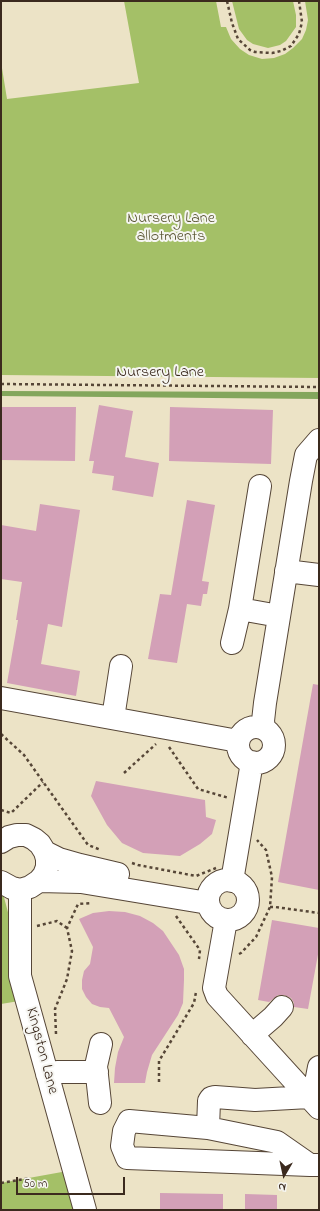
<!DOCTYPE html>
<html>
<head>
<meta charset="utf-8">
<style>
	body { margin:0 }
	#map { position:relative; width:320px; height:1211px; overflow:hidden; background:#ece3c6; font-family:"Indie Flower",sans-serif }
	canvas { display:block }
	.frame { position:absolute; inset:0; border:2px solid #3b2a1e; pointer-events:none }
	.north { position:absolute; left:264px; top:1155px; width:40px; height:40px; -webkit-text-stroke:3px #f6f6f2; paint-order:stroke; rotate:189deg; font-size:11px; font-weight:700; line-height:16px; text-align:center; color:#3b2a1e }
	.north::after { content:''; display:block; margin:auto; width:14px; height:18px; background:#3b2a1e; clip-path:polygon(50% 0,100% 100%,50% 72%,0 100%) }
	.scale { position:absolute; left:16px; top:1177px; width:109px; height:18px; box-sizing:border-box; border:2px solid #3b2a1e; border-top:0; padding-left:5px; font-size:12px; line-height:14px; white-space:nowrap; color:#3b2a1e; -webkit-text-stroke:3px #f6f6f2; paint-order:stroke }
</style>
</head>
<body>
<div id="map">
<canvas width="320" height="1211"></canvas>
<div class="frame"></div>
<div class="north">N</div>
<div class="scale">50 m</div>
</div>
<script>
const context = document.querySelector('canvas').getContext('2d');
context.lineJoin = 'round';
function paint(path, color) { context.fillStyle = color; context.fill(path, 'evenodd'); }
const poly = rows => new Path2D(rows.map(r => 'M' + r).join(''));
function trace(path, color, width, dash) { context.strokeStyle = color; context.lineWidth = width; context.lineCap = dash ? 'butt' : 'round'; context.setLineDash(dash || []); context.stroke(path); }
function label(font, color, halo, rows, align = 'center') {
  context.font = font + ' "Indie Flower",sans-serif'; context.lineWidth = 4; context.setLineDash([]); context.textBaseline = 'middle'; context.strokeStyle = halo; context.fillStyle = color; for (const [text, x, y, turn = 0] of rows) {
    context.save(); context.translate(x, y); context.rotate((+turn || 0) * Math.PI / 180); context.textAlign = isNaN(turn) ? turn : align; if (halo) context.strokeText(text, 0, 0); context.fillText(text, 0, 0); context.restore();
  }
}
paint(poly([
	[124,1,216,1,221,27,226,27,231,39,240,49,249,55,262,59,274,58,285,54,293,48,302,39,306,30,308,20,305,1,319,1,319,378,1,375,1,62,7,99,139,83],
	[232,1,293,1,296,15,296,27,286,41,280,45,268,48,253,44,247,40,239,29],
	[1,886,31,999,1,1004],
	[73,1170,83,1210,1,1210,1,1183]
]), '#a4c067');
paint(poly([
	[1,391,319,392,319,399,1,396]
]), '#83a65c');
paint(poly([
	[99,405,133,411,125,457,159,463,153,497,112,490,114,476,92,473,94,461,89,461],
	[1,407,76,407,75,461,1,460],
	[170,407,273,410,271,464,169,461],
	[187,500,215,505,202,581,209,582,207,594,203,594,201,606,187,604,177,663,148,659,160,594,171,595],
	[40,504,80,510,62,627,48,624,41,664,80,671,76,696,7,683,18,620,16,620,22,582,1,579,1,525,36,531],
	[313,684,319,685,319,890,278,882],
	[96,781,205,800,206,817,216,820,212,834,200,844,180,856,143,853,122,843,107,825,91,796],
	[109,911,125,912,140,916,153,923,163,931,179,955,184,969,184,980,183,1003,178,1015,152,1055,147,1072,145,1083,114,1083,115,1068,118,1052,124,1037,109,1008,100,1007,92,1004,86,997,82,989,82,980,84,971,90,964,93,947,79,919,93,913],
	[272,920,319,928,319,949,308,1009,294,1007,294,1003,291,998,284,995,278,995,269,1002,258,1000],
	[160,1193,223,1194,223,1210,160,1210],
	[245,1194,277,1195,277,1210,245,1210]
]), '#d3a0b7');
const minor = poly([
	[286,571,319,575],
	[240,609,279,616],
	[232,643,240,609,260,486],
	[1,698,238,741],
	[113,718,121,666],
	'238 745a18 18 0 1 1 36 0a18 18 0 1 1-36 0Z',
	[264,728,263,721,265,703,301,481,306,455,319,440],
	[1,842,9,837,17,835,26,835,34,839,40,844,45,852,47,859,47,867,44,875,39,881,30,887,20,890,12,888,1,882],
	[45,852,59,859,80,865,118,874],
	'208 900a20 20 0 1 1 40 0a20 20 0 1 1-40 0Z',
	[39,881,81,882,208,903],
	[232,881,252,762],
	[20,890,20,976,85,1210],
	[226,920,214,988,217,996,319,1108],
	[252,1035,273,1017,282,1007],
	[47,1074,57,1072,97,1072],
	[100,1103,96,1066,101,1044],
	[208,1128,209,1101,211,1098,215,1097,255,1100,309,1097,314,1093,319,1067],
	[310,1165,277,1142,208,1128,129,1121,124,1131,122,1146,127,1158,310,1165,319,1165]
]);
trace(minor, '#564637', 24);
trace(poly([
	[227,1,232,23,238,39,250,50,255,52,272,53,281,51,291,46,299,34,302,22,299,1],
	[1,384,319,387],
	[1,734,24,755,88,845,101,850],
	[169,747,198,789,229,798],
	[269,769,274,765,280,755,282,741,279,735],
	[124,773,156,744],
	[1,810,11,813,43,782],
	[132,863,138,865,196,876,216,868],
	[270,907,275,907,319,913],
	[176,916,200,950,199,959],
	[37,926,57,921,67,928],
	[239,954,241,953,256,937,270,907,272,877,266,850,257,840],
	[56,1034,55,1009,67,979,72,951,67,928,78,904,92,903],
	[159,1082,159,1061,194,1003,196,992],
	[1,1183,30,1178]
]), '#564637', 2.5, [3, 3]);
trace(minor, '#fff', 22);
label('16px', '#5a5734', '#f6f6f2', [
	["Nursery Lane",171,219],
	["allotments",171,237]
]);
label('16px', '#3b2a1e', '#f6f6f2', [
	["Nursery Lane",160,373],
	["Kingston Lane",41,1051,75]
]);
</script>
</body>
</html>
